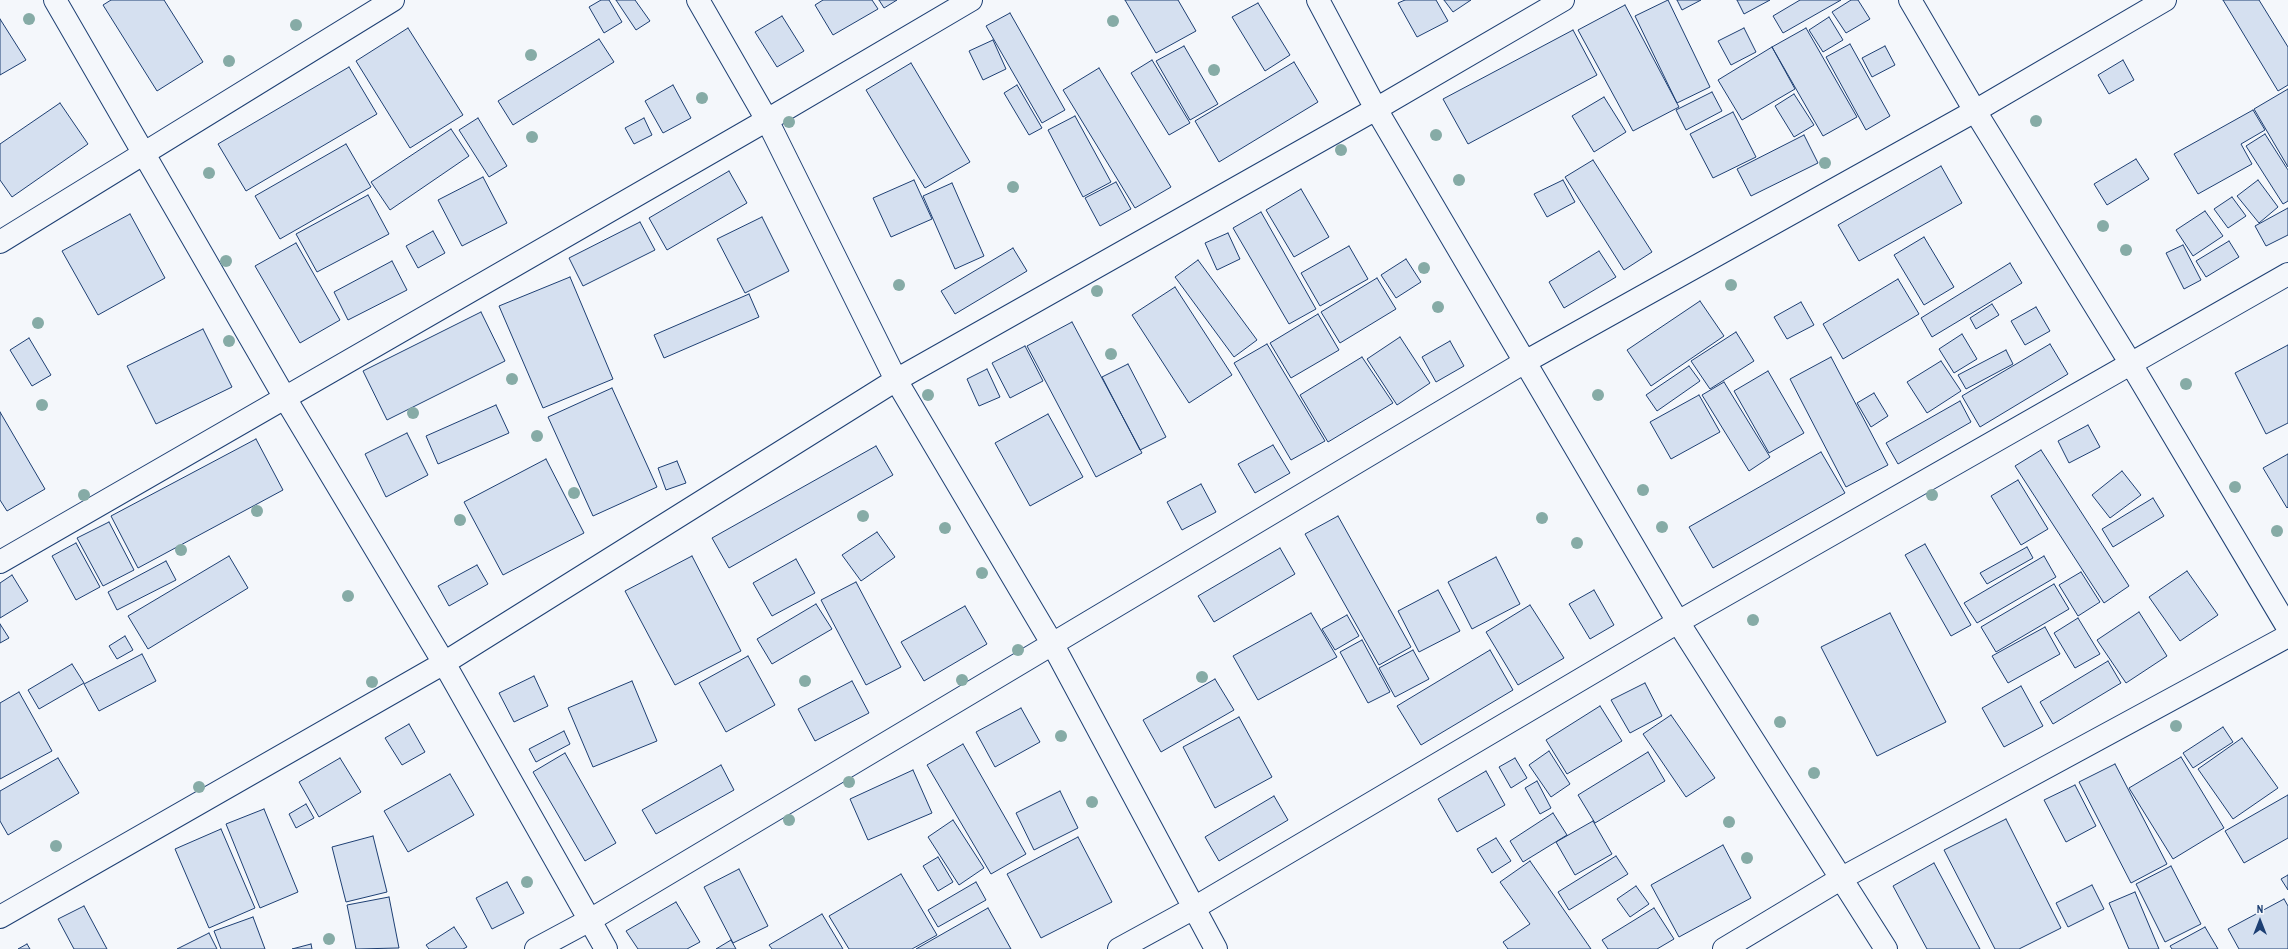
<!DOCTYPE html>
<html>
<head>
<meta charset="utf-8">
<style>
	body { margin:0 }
	#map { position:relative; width:2288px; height:949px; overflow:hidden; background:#f4f7fb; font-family:"Archivo Narrow",sans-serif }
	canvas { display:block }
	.north { position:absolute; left:2240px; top:901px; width:40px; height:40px; -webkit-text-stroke:3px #f4f7fb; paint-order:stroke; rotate:0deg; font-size:11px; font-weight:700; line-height:16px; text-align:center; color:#1d3f73 }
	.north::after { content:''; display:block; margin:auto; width:14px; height:18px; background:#1d3f73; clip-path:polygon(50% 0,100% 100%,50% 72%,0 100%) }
</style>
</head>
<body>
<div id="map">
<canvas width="2288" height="949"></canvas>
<div class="north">N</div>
</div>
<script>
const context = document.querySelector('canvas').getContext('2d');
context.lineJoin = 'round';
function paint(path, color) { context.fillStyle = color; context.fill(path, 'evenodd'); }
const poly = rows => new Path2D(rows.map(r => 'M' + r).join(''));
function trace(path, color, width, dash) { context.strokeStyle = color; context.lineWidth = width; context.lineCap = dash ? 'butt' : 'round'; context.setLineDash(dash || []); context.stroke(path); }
const building = poly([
	[111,0,164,0,203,62,157,91,103,5,111,0],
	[601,0,609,0,622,22,604,33,589,7,601,0],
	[616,0,635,0,650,21,636,30,616,0],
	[823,0,872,0,878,9,833,35,815,5,823,0],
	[879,0,897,0,884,8,879,0],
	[1125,0,1178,0,1196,31,1156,53,1125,0],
	[1405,0,1436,0,1448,21,1417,37,1398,3,1405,0],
	[1444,0,1471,0,1453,12,1444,0],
	[1668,0,1710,87,1677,103,1635,16,1668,0],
	[1677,0,1701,0,1682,10,1677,0],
	[1737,0,1770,0,1744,14,1737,0],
	[1800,0,1841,0,1783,33,1773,16,1800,0],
	[1851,0,1858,0,1870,19,1846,33,1832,12,1851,0],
	[2223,0,2259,0,2288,47,2288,85,2278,91,2223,0],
	[1258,3,1290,55,1265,71,1232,17,1258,3],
	[1625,5,1679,107,1633,131,1578,30,1625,5],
	[1010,13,1065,110,1042,123,986,26,1010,13],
	[782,16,804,51,777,67,755,32,782,16],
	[1829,17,1843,40,1823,52,1809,30,1829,17],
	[0,19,26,60,0,75,0,19],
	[408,28,463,115,410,148,356,61,408,28],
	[1744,28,1756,52,1731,65,1718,41,1744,28],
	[1806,28,1857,117,1823,136,1772,47,1806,28],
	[1573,30,1597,75,1468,144,1443,99,1573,30],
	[599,39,614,62,513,125,498,101,599,39],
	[993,40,1006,69,983,80,969,51,993,40],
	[1850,44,1890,116,1866,130,1826,57,1850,44],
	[1184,46,1218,104,1190,120,1156,61,1184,46],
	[1885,46,1895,65,1872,77,1862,58,1885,46],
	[1772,47,1795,89,1742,120,1718,80,1772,47],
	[1152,60,1190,123,1169,135,1131,73,1152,60],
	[2123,60,2134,80,2109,94,2098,75,2123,60],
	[1294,62,1318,102,1219,162,1195,121,1294,62],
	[911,63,970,162,925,188,866,90,911,63],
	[349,67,377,114,246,191,218,144,349,67],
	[1099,68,1171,187,1135,208,1063,90,1099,68],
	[673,85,691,118,663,133,645,101,673,85],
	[1017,85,1042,128,1029,135,1004,93,1017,85],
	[2288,89,2288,167,2254,109,2288,89],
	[1712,92,1722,111,1686,130,1676,110,1712,92],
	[1794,94,1814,125,1794,137,1775,106,1794,94],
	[1604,97,1626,132,1594,152,1572,116,1604,97],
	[60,103,88,144,12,197,0,180,0,144,60,103],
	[2253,110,2265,130,2241,144,2252,164,2198,194,2174,154,2253,110],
	[1733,112,1756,157,1713,178,1690,134,1733,112],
	[1075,116,1111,182,1083,197,1048,130,1075,116],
	[478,118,507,166,489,177,459,130,478,118],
	[644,118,652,135,634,144,625,128,644,118],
	[451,129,469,156,390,210,371,182,451,129],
	[2265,134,2288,170,2288,201,2283,204,2246,146,2265,134],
	[1804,135,1818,163,1751,196,1737,169,1804,135],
	[346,144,371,187,280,239,255,196,346,144],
	[2136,159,2149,179,2107,205,2094,184,2136,159],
	[1593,160,1652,252,1624,270,1565,177,1593,160],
	[1941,166,1962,203,1859,261,1838,225,1941,166],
	[729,171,747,203,667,250,649,218,729,171],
	[483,177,507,223,462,246,438,200,483,177],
	[914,180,932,219,891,237,873,198,914,180],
	[1563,180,1575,202,1547,217,1534,194,1563,180],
	[2258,180,2278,207,2259,223,2237,196,2258,180],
	[1116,182,1131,209,1100,226,1085,198,1116,182],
	[952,183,984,256,955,269,923,196,952,183],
	[1301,189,1329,237,1294,257,1266,210,1301,189],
	[368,195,389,234,317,272,296,234,368,195],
	[2232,197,2246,216,2228,228,2214,209,2232,197],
	[2288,208,2288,235,2266,246,2255,226,2288,208],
	[2205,211,2223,236,2193,256,2176,230,2205,211],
	[1261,212,1316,309,1289,324,1233,228,1261,212],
	[130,214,165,278,98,315,62,251,130,214],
	[762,217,789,271,745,293,717,239,762,217],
	[640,222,655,250,583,286,569,258,640,222],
	[433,231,445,253,418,268,406,246,433,231],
	[1228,233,1240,259,1217,270,1205,243,1228,233],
	[1924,237,1954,287,1924,305,1894,255,1924,237],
	[2229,241,2239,257,2206,277,2196,261,2229,241],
	[296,243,340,320,300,343,255,266,296,243],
	[2183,245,2201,280,2184,289,2166,253,2183,245],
	[1349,246,1368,279,1320,306,1301,273,1349,246],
	[1013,248,1027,271,955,314,941,291,1013,248],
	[1599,251,1616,277,1564,308,1549,282,1599,251],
	[1406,259,1421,282,1396,298,1381,275,1406,259],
	[1198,260,1257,340,1234,357,1175,277,1198,260],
	[392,261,407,290,348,320,334,292,392,261],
	[2010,263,2022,283,1932,337,1921,318,2010,263],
	[570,277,613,379,543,408,499,306,570,277],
	[1377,278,1396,309,1340,343,1321,312,1377,278],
	[1898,279,1919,314,1843,359,1823,324,1898,279],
	[1175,287,1232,375,1189,403,1132,315,1175,287],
	[749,294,759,317,664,358,654,335,749,294],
	[1700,301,1724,336,1651,386,1627,350,1700,301],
	[1801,302,1814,325,1787,339,1774,317,1801,302],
	[1992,304,1999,315,1976,329,1970,318,1992,304],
	[2036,307,2050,331,2025,345,2011,321,2036,307],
	[481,312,505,361,387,420,363,371,481,312],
	[1318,314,1339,350,1291,378,1270,343,1318,314],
	[1072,322,1142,453,1096,477,1027,346,1072,322],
	[203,329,232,387,156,424,127,366,203,329],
	[1736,332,1754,361,1710,389,1691,361,1736,332],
	[1962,334,1977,359,1954,373,1939,349,1962,334],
	[1400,337,1430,383,1397,405,1367,359,1400,337],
	[29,338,51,375,32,386,10,350,29,338],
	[1450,341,1464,366,1436,382,1422,357,1450,341],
	[1267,344,1325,441,1291,460,1234,363,1267,344],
	[2050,344,2068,374,1980,427,1962,396,2050,344],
	[2288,345,2288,423,2266,434,2235,373,2288,345],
	[1025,346,1043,381,1010,398,992,363,1025,346],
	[2006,350,2013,364,1966,389,1958,375,2006,350],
	[1362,357,1393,403,1328,442,1300,395,1362,357],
	[1831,357,1888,465,1846,487,1790,379,1831,357],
	[1941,361,1961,391,1927,413,1907,382,1941,361],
	[1128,364,1166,437,1140,450,1102,377,1128,364],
	[1689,366,1700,381,1657,411,1646,395,1689,366],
	[987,369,1000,397,979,406,967,379,987,369],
	[1768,371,1804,433,1769,453,1734,391,1768,371],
	[1724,382,1770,457,1749,471,1702,395,1724,382],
	[612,388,657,487,593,516,548,417,612,388],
	[1874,393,1888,416,1871,427,1857,403,1874,393],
	[1699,395,1720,432,1671,459,1650,422,1699,395],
	[1960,401,1971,422,1898,464,1886,443,1960,401],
	[496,405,509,433,438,464,426,436,496,405],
	[0,412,45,489,7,511,0,500,0,412],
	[1048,414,1083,477,1030,506,995,443,1048,414],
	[2088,425,2100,447,2069,463,2058,441,2088,425],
	[407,433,428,475,386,497,365,454,407,433],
	[256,439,283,490,138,568,111,516,256,439],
	[1273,445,1290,473,1255,493,1238,464,1273,445],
	[876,446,893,475,729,568,712,538,876,446],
	[2041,450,2129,586,2104,603,2015,466,2041,450],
	[1821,452,1845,493,1713,568,1689,527,1821,452],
	[2288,454,2288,507,2287,508,2263,468,2288,454],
	[546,459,584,533,503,575,464,502,546,459],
	[677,461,686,483,666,490,658,468,677,461],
	[2122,471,2141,495,2110,518,2092,495,2122,471],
	[2018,480,2048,529,2021,545,1991,496,2018,480],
	[1201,484,1216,512,1182,530,1167,502,1201,484],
	[2153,498,2164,516,2113,547,2102,529,2153,498],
	[1338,516,1411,647,1379,665,1305,534,1338,516],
	[109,522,134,570,103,586,77,538,109,522],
	[877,532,895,557,861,581,842,555,877,532],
	[76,543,100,587,76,600,52,556,76,543],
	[1925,544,1971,625,1951,636,1905,555,1925,544],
	[2027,547,2033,558,1987,584,1980,573,2027,547],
	[1280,548,1295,574,1214,622,1198,596,1280,548],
	[229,556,248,588,148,649,128,616,229,556],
	[692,556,741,651,675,685,625,591,692,556],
	[2044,556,2056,577,1977,623,1964,603,2044,556],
	[1496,557,1520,604,1472,629,1448,582,1496,557],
	[796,559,815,593,772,616,753,583,796,559],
	[166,561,176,580,117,610,108,592,166,561],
	[477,565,488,584,449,606,438,586,477,565],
	[2187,571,2218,615,2180,641,2149,597,2187,571],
	[2081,572,2100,602,2078,616,2059,585,2081,572],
	[12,575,28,601,0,618,0,583,12,575],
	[856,582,901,667,866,685,821,600,856,582],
	[2054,584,2069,609,1996,652,1981,627,2054,584],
	[1438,590,1460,631,1419,652,1398,611,1438,590],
	[1594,590,1614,625,1590,639,1569,604,1594,590],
	[816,604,832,629,772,664,757,639,816,604],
	[1530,605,1564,658,1518,685,1486,632,1530,605],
	[965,606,987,644,924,681,901,642,965,606],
	[2139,612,2167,656,2126,683,2097,640,2139,612],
	[1311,613,1337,657,1258,700,1233,656,1311,613],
	[1890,613,1946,722,1877,756,1821,647,1890,613],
	[1347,615,1359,636,1335,650,1322,629,1347,615],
	[2078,618,2100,654,2075,668,2054,633,2078,618],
	[0,624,9,638,0,643,0,624],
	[2045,627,2060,654,2008,683,1992,656,2045,627],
	[125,636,133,650,117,659,109,646,125,636],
	[1362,640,1390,692,1368,703,1340,652,1362,640],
	[1413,650,1429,679,1395,697,1379,668,1413,650],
	[1490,650,1513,690,1421,745,1397,706,1490,650],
	[142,654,156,681,99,711,84,684,142,654],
	[748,656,775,705,726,732,699,683,748,656],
	[2108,661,2121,683,2053,724,2040,702,2108,661],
	[72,664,84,683,39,709,28,690,72,664],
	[534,676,548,706,514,722,499,693,534,676],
	[1215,679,1234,710,1161,752,1143,720,1215,679],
	[632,681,657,741,593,767,568,708,632,681],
	[852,681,869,713,815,741,798,709,852,681],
	[1645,683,1662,716,1630,733,1611,700,1645,683],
	[2021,686,2043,726,2004,747,1982,708,2021,686],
	[19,692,52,751,0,779,0,703,19,692],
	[1600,706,1622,741,1567,774,1546,740,1600,706],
	[1021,708,1040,742,995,767,976,732,1021,708],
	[1671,715,1715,778,1686,797,1643,734,1671,715],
	[1239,717,1272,777,1215,808,1183,747,1239,717],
	[409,724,425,752,402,765,385,738,409,724],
	[2223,727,2233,742,2193,768,2183,753,2223,727],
	[564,731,570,744,536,762,529,749,564,731],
	[2242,738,2278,788,2233,819,2198,769,2242,738],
	[963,744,1026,854,991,874,927,765,963,744],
	[1549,751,1570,784,1551,797,1529,765,1549,751],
	[1648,752,1665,781,1595,823,1578,795,1648,752],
	[565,753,616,843,585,861,533,772,565,753],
	[2181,757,2224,828,2173,859,2129,788,2181,757],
	[58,758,79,793,8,835,0,821,0,791,58,758],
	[340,758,361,792,319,817,299,782,340,758],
	[1515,758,1527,778,1511,788,1499,767,1515,758],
	[2115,764,2167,864,2131,883,2079,782,2115,764],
	[721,765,734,790,656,834,642,810,721,765],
	[913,770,932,813,868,840,850,799,913,770],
	[1486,771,1505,805,1457,832,1438,799,1486,771],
	[450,774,474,815,408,852,384,811,450,774],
	[1537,781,1551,808,1540,814,1525,788,1537,781],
	[2075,785,2096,826,2066,842,2044,800,2075,785],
	[1060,791,1078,828,1034,850,1016,813,1060,791],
	[2288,795,2288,838,2244,863,2225,831,2288,795],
	[1274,796,1288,820,1219,861,1205,837,1274,796],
	[306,804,314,818,296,828,289,814,306,804],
	[264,809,298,892,260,908,226,824,264,809],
	[1553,813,1567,835,1523,862,1510,841,1553,813],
	[2006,819,2061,928,2019,949,1995,949,1944,850,2006,819],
	[953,820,984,868,959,885,928,837,953,820],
	[1593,821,1612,854,1575,875,1556,842,1593,821],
	[221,829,255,908,209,928,175,849,221,829],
	[373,836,387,892,346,902,332,847,373,836],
	[1078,837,1112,902,1041,938,1007,874,1078,837],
	[1496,838,1511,861,1492,873,1477,849,1496,838],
	[1723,845,1751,898,1679,937,1651,885,1723,845],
	[1616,856,1628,874,1569,910,1558,892,1616,856],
	[938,857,953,882,938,891,923,866,938,857],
	[1530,861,1591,949,1508,949,1503,942,1530,924,1500,882,1530,861],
	[1934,863,1980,949,1927,949,1893,886,1934,863],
	[2171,866,2201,924,2165,942,2136,884,2171,866],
	[739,869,768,926,733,943,704,887,739,869],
	[901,874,937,935,912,949,849,949,829,916,901,874],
	[2288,875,2288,890,2281,879,2288,875],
	[507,882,524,913,492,929,476,898,507,882],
	[976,882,986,900,938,927,928,910,976,882],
	[2092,885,2104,909,2068,927,2056,903,2092,885],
	[1636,886,1649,904,1630,917,1617,899,1636,886],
	[2135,892,2159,949,2129,949,2109,903,2135,892],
	[389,897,399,948,356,949,347,905,389,897],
	[2284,899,2288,906,2288,949,2239,949,2228,929,2284,899],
	[676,902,700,942,687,949,638,949,626,931,676,902],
	[84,906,107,949,74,949,58,919,84,906],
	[988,908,1011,949,916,949,988,908],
	[1654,908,1674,939,1657,949,1608,949,1602,940,1654,908],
	[822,914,843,949,772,949,769,945,822,914],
	[253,917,265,949,221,949,214,931,253,917],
	[454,927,467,947,463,949,429,949,426,945,454,927],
	[2205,927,2218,949,2172,949,2170,946,2205,927],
	[209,933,217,949,177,949,209,933],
	[731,940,736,949,716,949,731,940],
	[27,944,30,949,18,949,27,944],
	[311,944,312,949,292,949,311,944]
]);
paint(building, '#d5e0f0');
trace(building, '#1d3f73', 1);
const minor = poly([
	[55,0,285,398,444,663,606,949],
	[698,0,767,120,896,380,1053,645,1216,949],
	[1318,0,1376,109,1678,622,1886,949],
	[1910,0,1975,111,2131,364,2288,628],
	[0,242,393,0],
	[0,562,767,120,971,0],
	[0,917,444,663,896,380,1376,109,1563,0],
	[536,949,590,920,1523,363,1975,111,2165,0],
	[1119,949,1194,908,1678,622,2288,274],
	[1724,949,1842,878,2288,636]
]);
trace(minor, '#1d3f73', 24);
trace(minor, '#f4f7fb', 22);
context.fillStyle = '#86aba6';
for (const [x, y] of [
	[29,19],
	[1113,21],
	[296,25],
	[531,55],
	[229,61],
	[1214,70],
	[702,98],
	[2036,121],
	[789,122],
	[1436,135],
	[532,137],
	[1341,150],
	[1825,163],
	[209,173],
	[1459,180],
	[1013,187],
	[2103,226],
	[2126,250],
	[226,261],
	[1424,268],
	[899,285],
	[1731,285],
	[1097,291],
	[1438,307],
	[38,323],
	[229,341],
	[1111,354],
	[512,379],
	[2186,384],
	[928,395],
	[1598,395],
	[42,405],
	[413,413],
	[537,436],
	[2235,487],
	[1643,490],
	[574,493],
	[84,495],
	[1932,495],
	[257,511],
	[863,516],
	[1542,518],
	[460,520],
	[1662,527],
	[945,528],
	[2277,531],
	[1577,543],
	[181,550],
	[982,573],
	[348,596],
	[1753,620],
	[1018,650],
	[1202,677],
	[962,680],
	[805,681],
	[372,682],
	[1780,722],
	[2176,726],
	[1061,736],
	[1814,773],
	[849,782],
	[199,787],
	[1092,802],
	[789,820],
	[1729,822],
	[56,846],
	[1747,858],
	[527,882],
	[329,939]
]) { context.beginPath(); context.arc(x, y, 6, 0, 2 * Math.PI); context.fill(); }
</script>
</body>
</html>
